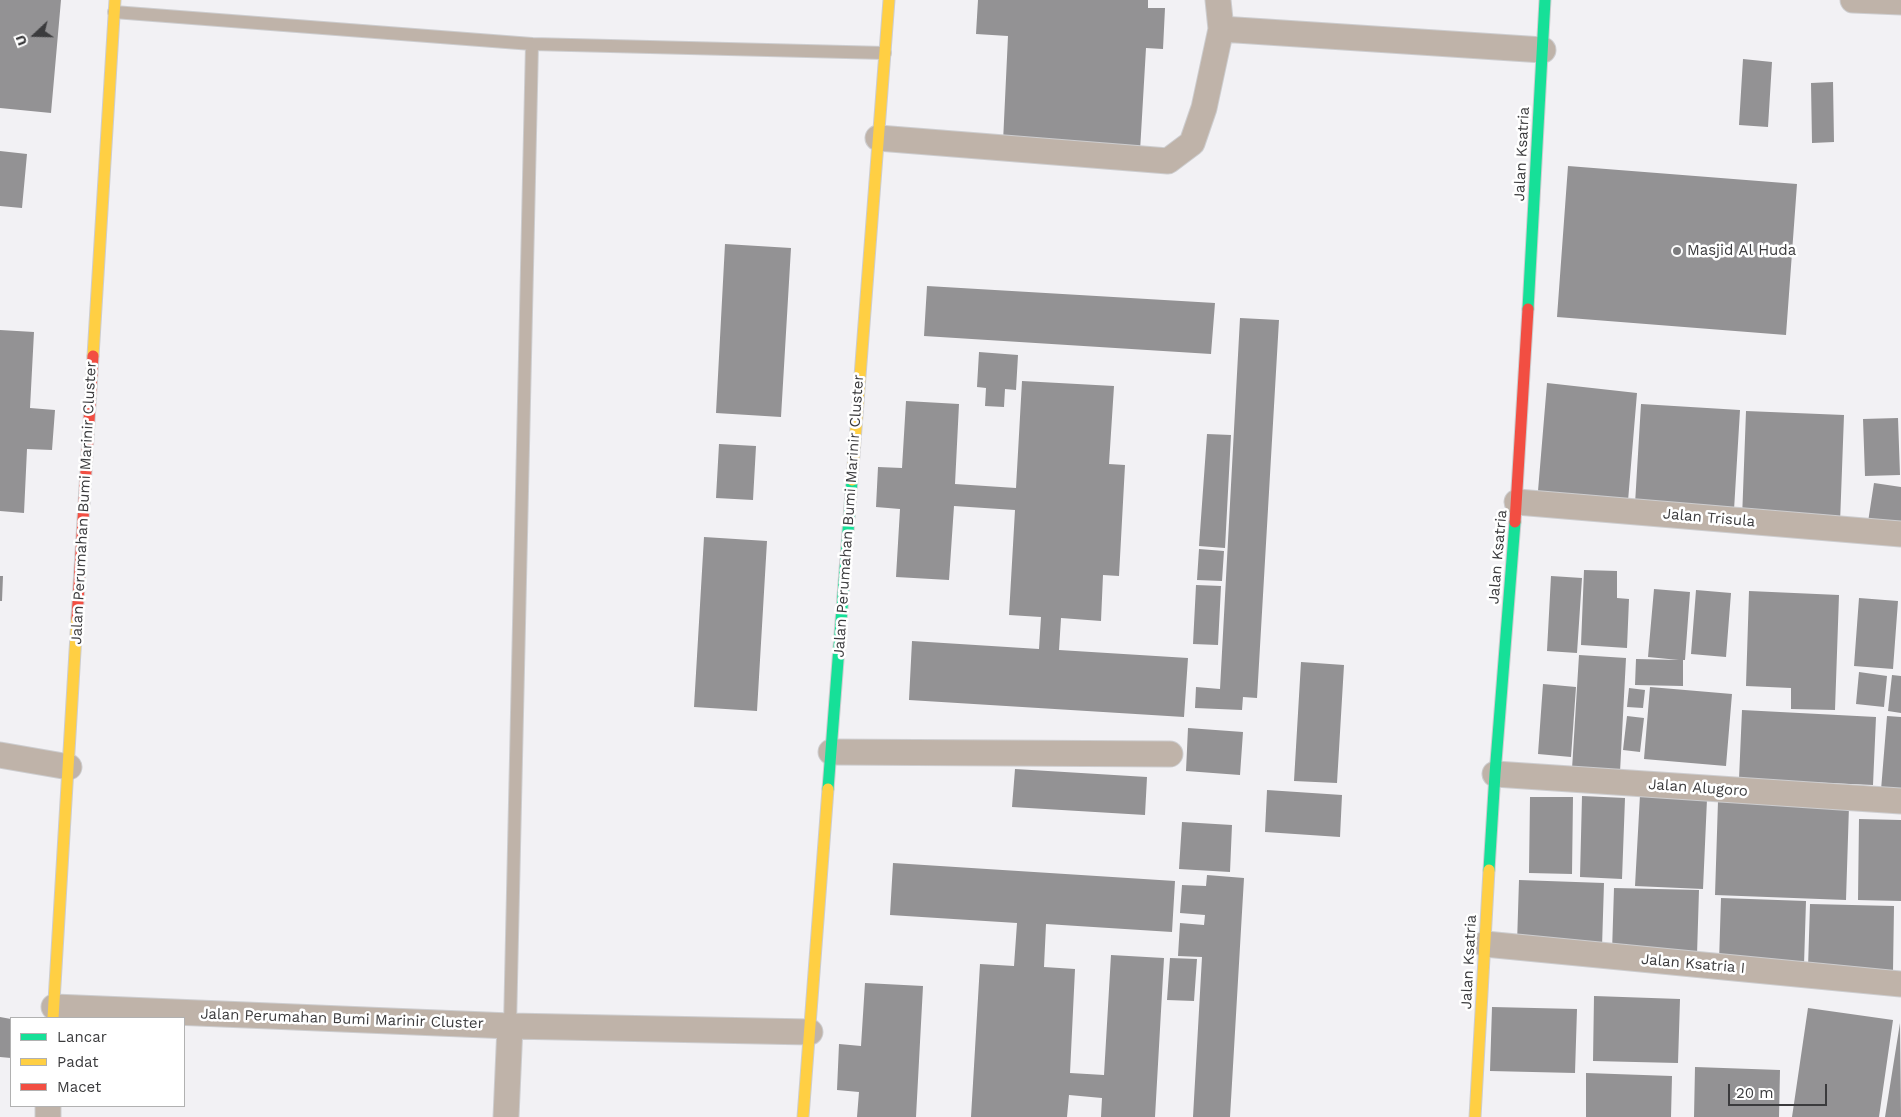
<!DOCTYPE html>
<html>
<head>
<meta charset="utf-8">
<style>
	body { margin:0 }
	#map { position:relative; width:1901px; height:1117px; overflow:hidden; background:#f2f1f4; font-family:"Work Sans",sans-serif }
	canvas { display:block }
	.legend { position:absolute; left:10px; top:1017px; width:175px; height:90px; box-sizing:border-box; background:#fff; border:1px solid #b1b1b1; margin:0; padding:6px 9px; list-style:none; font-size:15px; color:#3b3b3d }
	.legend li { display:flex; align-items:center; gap:10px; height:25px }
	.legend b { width:25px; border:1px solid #b1b1b1 }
	.north { position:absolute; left:10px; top:10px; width:50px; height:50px; -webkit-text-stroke:4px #fff; paint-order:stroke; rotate:249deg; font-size:14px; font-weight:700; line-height:20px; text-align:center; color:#3b3b3d }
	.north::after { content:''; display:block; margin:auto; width:18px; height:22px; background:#3b3b3d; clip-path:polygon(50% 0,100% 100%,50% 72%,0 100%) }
	.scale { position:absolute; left:1728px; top:1084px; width:99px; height:22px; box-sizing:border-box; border:2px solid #3b3b3d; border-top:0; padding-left:6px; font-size:15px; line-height:18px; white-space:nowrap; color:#3b3b3d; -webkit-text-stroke:4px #fff; paint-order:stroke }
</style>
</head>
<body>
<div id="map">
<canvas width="1901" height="1117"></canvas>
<ul class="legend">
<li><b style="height:6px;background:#16e098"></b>Lancar</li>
<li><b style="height:6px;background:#ffcf43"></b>Padat</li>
<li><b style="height:6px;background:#f24e42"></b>Macet</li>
</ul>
<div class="north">U</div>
<div class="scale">20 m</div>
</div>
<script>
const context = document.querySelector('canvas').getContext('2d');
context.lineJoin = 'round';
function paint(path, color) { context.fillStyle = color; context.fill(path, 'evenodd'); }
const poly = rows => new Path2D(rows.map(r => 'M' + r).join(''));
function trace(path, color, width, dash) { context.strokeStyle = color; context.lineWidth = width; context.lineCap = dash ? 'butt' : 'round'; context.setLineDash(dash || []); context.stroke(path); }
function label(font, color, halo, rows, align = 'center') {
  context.font = font + ' "Work Sans",sans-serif'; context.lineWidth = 5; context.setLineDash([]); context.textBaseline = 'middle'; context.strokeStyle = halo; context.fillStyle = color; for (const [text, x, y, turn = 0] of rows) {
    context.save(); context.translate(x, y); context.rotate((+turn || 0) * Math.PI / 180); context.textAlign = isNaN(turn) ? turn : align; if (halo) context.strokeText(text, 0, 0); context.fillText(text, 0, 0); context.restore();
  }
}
paint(poly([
	[0,0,61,0,51,113,0,108],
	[978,0,1148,0,1148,8,1165,8,1163,49,1146,48,1140,151,1003,142,1008,36,976,34],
	[1743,59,1772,62,1768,127,1739,125],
	[1833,82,1834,142,1812,143,1811,83],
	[0,151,27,154,22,208,0,206],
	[1568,166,1797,184,1786,335,1557,317],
	[725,244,791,248,781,417,716,413],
	[927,286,1215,303,1211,354,924,336],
	[1240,318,1279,320,1257,698,1243,697,1242,710,1195,708,1196,687,1220,689],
	[0,330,34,332,30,408,55,410,52,450,27,449,24,513,0,511],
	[979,352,1018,355,1016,390,1005,389,1004,407,985,406,986,388,977,387],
	[1022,381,1114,386,1109,464,1125,465,1119,576,1103,575,1101,621,1061,618,1059,650,1188,658,1184,717,909,700,912,641,1039,649,1041,617,1009,615,1015,510,954,506,949,580,896,577,900,509,876,507,878,467,902,468,906,401,959,404,955,484,1016,488],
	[1547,383,1637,393,1628,501,1538,491],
	[1641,404,1740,410,1734,510,1635,504],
	[1746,411,1844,415,1840,523,1742,519],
	[1898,418,1900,475,1865,476,1863,419],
	[1207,434,1231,435,1225,548,1199,546],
	[719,444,756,446,753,500,716,498],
	[1874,483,1901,487,1901,527,1868,522],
	[704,537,767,541,757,711,694,707],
	[1199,549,1224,551,1222,581,1197,580],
	[1584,570,1617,571,1617,598,1629,599,1627,648,1581,645],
	[0,576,3,576,2,601,0,601],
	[1551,576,1582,578,1577,653,1547,651],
	[1196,585,1221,586,1218,645,1193,644],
	[1654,589,1690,592,1685,660,1683,660,1683,686,1635,685,1636,659,1679,660,1648,657],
	[1696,590,1731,593,1726,657,1691,654],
	[1749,591,1839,595,1835,710,1791,709,1791,688,1746,686],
	[1859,598,1898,601,1893,669,1854,666],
	[1579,655,1626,658,1620,772,1572,769],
	[1301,662,1344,665,1337,783,1294,781],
	[1859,672,1887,676,1884,707,1856,704],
	[1892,675,1901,676,1901,713,1888,711],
	[1543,684,1576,687,1571,757,1538,754],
	[1650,687,1732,694,1726,766,1644,759],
	[1629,688,1645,690,1643,708,1627,707],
	[1742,710,1876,717,1873,785,1739,779],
	[1627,716,1644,718,1640,752,1623,750],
	[1887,716,1901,717,1901,791,1881,790],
	[1188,728,1243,732,1240,775,1186,771],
	[1015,769,1147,777,1145,815,1012,807],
	[1267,790,1342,795,1340,837,1265,832],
	[1640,795,1707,799,1703,889,1635,886],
	[1582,796,1625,798,1622,879,1580,877],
	[1530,797,1573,797,1572,874,1529,873],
	[1718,801,1849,806,1846,900,1715,895],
	[1859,819,1901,820,1901,901,1858,900],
	[1182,822,1232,825,1230,872,1179,869],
	[893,863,1175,881,1172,932,1046,924,1044,967,1075,969,1070,1073,1104,1075,1111,955,1164,958,1155,1117,1101,1117,1102,1098,1069,1095,1067,1117,971,1117,980,964,1014,966,1017,923,890,915],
	[1207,875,1244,878,1230,1117,1193,1117,1202,957,1178,956,1180,923,1204,925,1205,915,1180,913,1182,885,1206,886],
	[1519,880,1604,883,1602,947,1517,944],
	[1614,888,1699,890,1697,955,1612,952],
	[1721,898,1806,901,1804,965,1719,962],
	[1810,904,1894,906,1893,971,1808,968],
	[1170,958,1197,959,1194,1001,1167,1000],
	[865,983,923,986,916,1117,857,1117,859,1092,837,1090,839,1044,861,1046],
	[1594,996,1680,999,1678,1063,1593,1061],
	[1492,1007,1577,1009,1575,1073,1490,1071],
	[1808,1008,1893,1020,1879,1117,1792,1117],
	[0,1017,11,1019,11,1058,0,1057],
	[1900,1023,1901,1117,1885,1117],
	[1695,1067,1780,1070,1779,1117,1694,1117],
	[1586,1073,1672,1076,1671,1117,1586,1117]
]), '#939294');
const lane = poly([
	[114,12,532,44],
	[510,1026,532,44,885,53]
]);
const street = poly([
	[1853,0,1901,2],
	[1221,29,1543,50],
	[878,138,1168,161,1192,143,1204,108,1221,29,1218,0],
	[1517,502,1901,534],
	[831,752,1170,754],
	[0,755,69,767],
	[1495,774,1901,801],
	[1485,944,1901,984],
	[54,1007,510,1026,810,1032],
	[48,1117,48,1106],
	[506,1117,510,1026]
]);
const fast = poly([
	[1528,309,1545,0],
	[828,789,852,480],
	[1489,870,1495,774,1515,522]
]);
const slow = poly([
	[93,356,115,0],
	[852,480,889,0],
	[53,1018,77,618],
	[803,1117,828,789],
	[1475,1117,1489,870]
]);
const jam = poly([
	[1515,522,1528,309],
	[77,618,93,356]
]);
trace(lane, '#cdcdcf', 14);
trace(street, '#cdcdcf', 27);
trace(fast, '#cdcdcf', 13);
trace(slow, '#cdcdcf', 13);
trace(jam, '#cdcdcf', 13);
trace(lane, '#bfb3a9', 12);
trace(street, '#bfb3a9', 25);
trace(fast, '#16e098', 11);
trace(slow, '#ffcf43', 11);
trace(jam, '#f24e42', 11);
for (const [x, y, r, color] of [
	[1677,251,5,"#7b7b7d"]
]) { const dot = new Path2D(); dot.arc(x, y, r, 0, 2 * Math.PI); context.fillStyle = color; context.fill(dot); trace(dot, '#fff', 2); }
label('15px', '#3b3b3d', '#fff', [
	["Jalan Ksatria",1522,154,-87],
	["Jalan Perumahan Bumi Marinir Cluster",84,503,-87],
	["Jalan Perumahan Bumi Marinir Cluster",849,516,-86],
	["Jalan Trisula",1709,518,5],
	["Jalan Ksatria",1498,557,-85],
	["Jalan Alugoro",1698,788,4],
	["Jalan Ksatria",1469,962,-87],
	["Jalan Ksatria I",1693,964,5],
	["Jalan Perumahan Bumi Marinir Cluster",342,1019,2]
]);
label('15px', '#3b3b3d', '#fff', [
	["Masjid Al Huda",1687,251]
], 'left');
</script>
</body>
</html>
